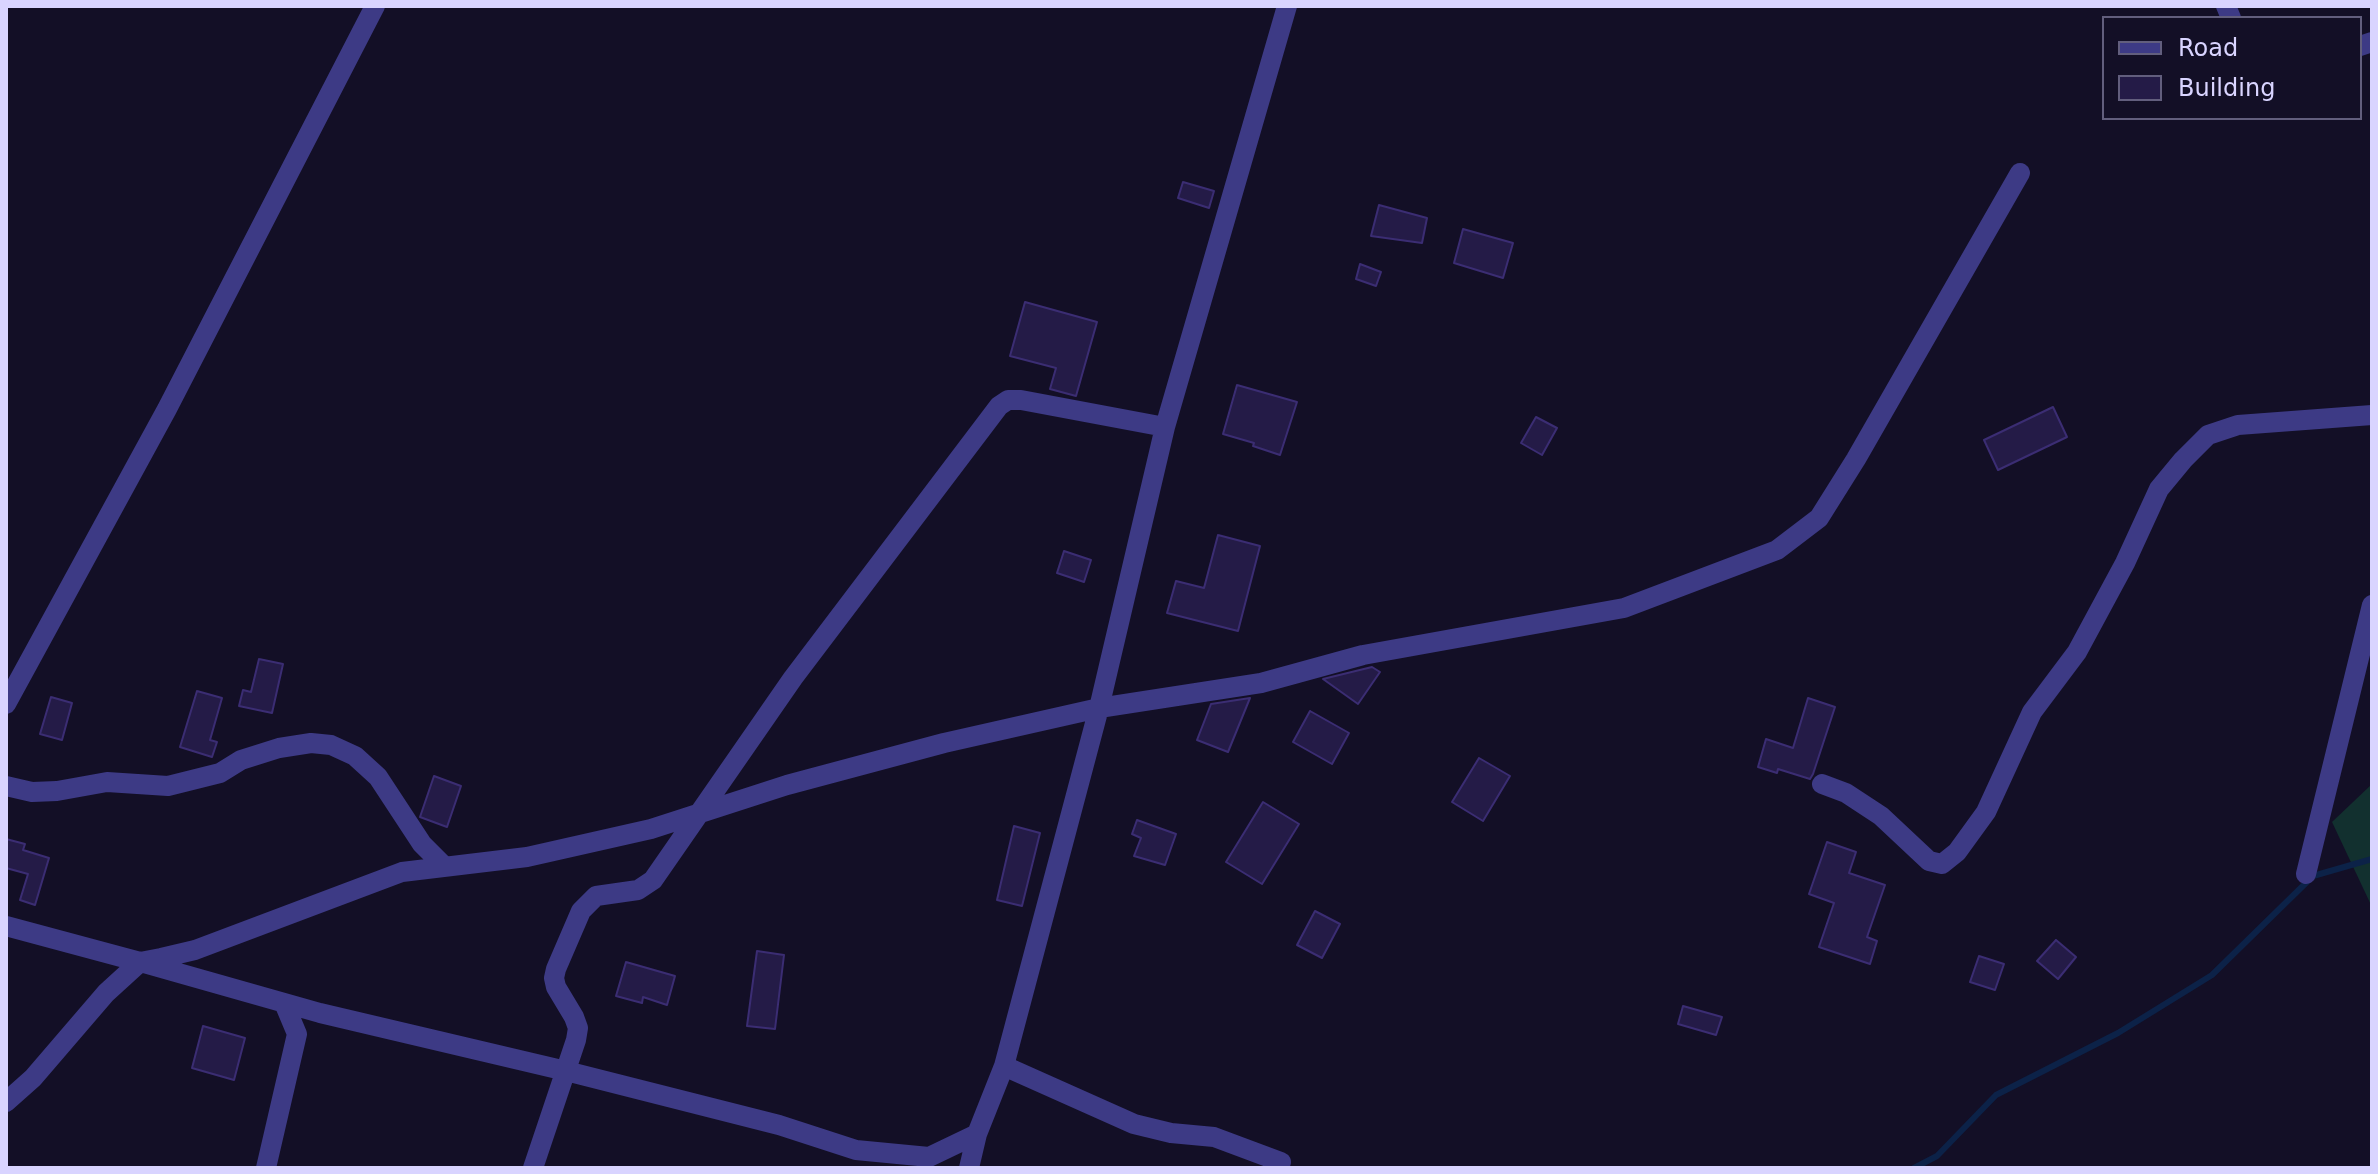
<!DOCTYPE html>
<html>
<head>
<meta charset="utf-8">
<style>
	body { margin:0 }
	#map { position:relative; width:2378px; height:1174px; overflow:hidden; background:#130f26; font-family:"DejaVu Sans",sans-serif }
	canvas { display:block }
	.frame { position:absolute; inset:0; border:8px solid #d9d4ff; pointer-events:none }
	.legend { position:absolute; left:2102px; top:16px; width:260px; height:104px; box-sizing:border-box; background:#130f26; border:2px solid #625e7d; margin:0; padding:10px 14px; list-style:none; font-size:24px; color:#d9d4ff }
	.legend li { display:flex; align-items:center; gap:16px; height:40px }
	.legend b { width:40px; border:2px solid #625e7d }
</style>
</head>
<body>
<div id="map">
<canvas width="2378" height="1174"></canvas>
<div class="frame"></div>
<ul class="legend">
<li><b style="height:10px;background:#3d3a85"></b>Road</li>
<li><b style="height:22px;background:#241b47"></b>Building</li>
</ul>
</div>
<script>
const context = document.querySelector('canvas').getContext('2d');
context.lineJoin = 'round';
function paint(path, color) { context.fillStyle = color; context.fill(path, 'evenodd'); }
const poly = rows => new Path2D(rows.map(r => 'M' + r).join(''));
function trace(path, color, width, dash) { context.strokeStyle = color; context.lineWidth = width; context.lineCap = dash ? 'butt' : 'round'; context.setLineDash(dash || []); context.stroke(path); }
paint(poly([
	[2372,784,2372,907,2332,822]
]), '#12302f');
trace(poly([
	[1914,1168,1937,1156,1996,1095,2118,1033,2212,975,2313,876,2372,859]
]), '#0c2248', 6);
const building = poly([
	[1183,182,1214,191,1209,208,1178,198,1183,182],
	[1379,205,1427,218,1422,243,1371,236,1379,205],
	[1463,229,1513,243,1503,278,1454,263,1463,229],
	[1360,264,1381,272,1376,286,1356,279,1360,264],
	[1025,302,1097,322,1076,396,1050,389,1056,368,1010,356,1025,302],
	[1237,385,1297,402,1280,455,1253,446,1254,443,1223,434,1237,385],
	[2053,407,2067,437,1998,470,1984,440,2053,407],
	[1536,417,1557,428,1542,455,1521,443,1536,417],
	[1218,535,1260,546,1238,631,1167,613,1176,581,1204,588,1218,535],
	[1064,551,1091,560,1084,582,1057,573,1064,551],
	[259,659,283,664,272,713,239,706,243,690,251,692,259,659],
	[1372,667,1380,672,1358,704,1323,679,1372,667],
	[197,691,222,698,210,740,217,742,212,757,180,747,197,691],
	[51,697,72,703,62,740,40,734,51,697],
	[1250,698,1228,752,1197,740,1211,704,1250,698],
	[1808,698,1835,707,1813,774,1810,779,1778,769,1777,773,1758,767,1766,739,1793,748,1808,698],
	[1310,711,1349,733,1332,764,1293,742,1310,711],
	[1479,758,1510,776,1483,821,1452,802,1479,758],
	[434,776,461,786,447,827,420,817,434,776],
	[1263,802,1299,824,1262,884,1226,862,1263,802],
	[1137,820,1176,834,1165,865,1134,856,1141,838,1132,834,1137,820],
	[1014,826,1040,833,1022,906,997,900,1014,826],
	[6,839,25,844,23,850,49,858,35,905,20,900,28,874,6,868,6,839],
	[1827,842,1856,852,1849,873,1885,885,1867,937,1877,941,1870,964,1819,947,1834,903,1809,894,1827,842],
	[1315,911,1340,924,1322,958,1297,945,1315,911],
	[2056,940,2076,957,2058,979,2037,961,2056,940],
	[757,951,784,955,775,1029,747,1026,757,951],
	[1979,956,2004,964,1995,990,1970,982,1979,956],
	[626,962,675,976,667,1005,643,997,642,1003,616,996,626,962],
	[1683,1006,1722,1017,1716,1035,1678,1024,1683,1006],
	[203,1026,245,1038,234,1080,192,1068,203,1026]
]);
paint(building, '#241b47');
trace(building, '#3b2d73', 2);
trace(poly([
	[2226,6,2231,18],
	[2360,46,2372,42],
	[6,704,167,409,375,6],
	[1822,784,1846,793,1881,816,1929,861,1942,864,1957,852,1986,812,2032,712,2077,652,2125,563,2159,489,2183,460,2208,435,2238,425,2372,415],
	[6,786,32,792,57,791,107,782,168,786,220,773,241,760,279,748,311,743,331,745,355,756,378,777,422,844,445,867],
	[2306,874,2372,605],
	[6,926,140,962,161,958,195,950,402,872,527,857,651,829,787,785,944,743,1099,708,1261,683,1363,655,1624,608,1777,550,1819,518,1856,459,2020,173],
	[1004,1066,1134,1124,1171,1133,1214,1137,1281,1162],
	[6,1102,33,1078,106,993,140,962,320,1013,566,1071,779,1125,856,1150,929,1157,977,1134],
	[266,1168,297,1034,284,1003],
	[533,1168,576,1040,578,1028,574,1017,556,987,554,978,556,969,581,911,596,896,638,890,653,880,793,678,999,406,1008,400,1021,400,1165,427],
	[969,1168,977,1134,1004,1066,1099,708,1165,427,1287,6]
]), '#3d3a85', 20);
</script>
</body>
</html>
